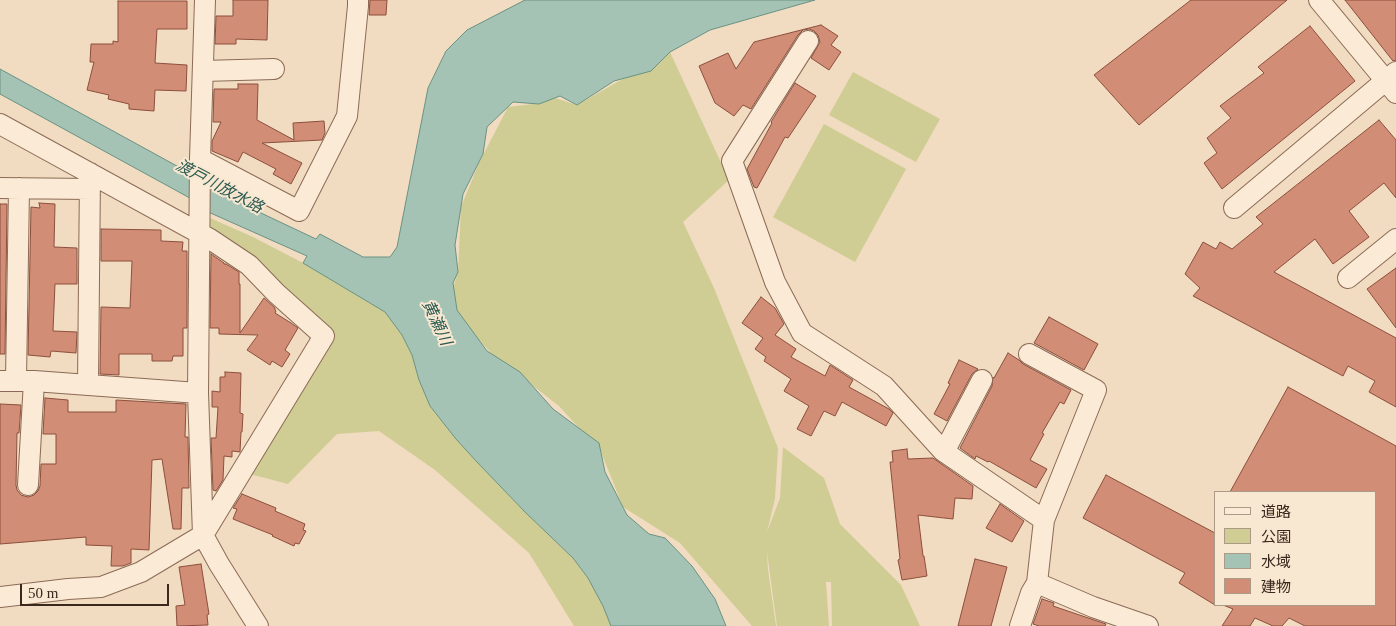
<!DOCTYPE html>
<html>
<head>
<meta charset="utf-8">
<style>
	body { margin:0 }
	#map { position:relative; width:1396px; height:626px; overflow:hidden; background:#f1dbc1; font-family:"Times New Roman","Noto Sans JP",serif }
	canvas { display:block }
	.legend { position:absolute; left:1214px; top:491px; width:162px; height:115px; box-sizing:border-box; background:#f8e7d1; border:1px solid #ac9a89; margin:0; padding:6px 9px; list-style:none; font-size:15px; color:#3a271d }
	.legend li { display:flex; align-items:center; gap:10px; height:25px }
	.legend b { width:25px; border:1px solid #ac9a89 }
	.scale { position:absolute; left:20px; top:584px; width:149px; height:22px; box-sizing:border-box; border:2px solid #3a271d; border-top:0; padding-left:6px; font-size:15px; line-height:18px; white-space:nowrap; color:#3a271d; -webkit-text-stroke:4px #f8e7d1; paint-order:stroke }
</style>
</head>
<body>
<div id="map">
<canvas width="1396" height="626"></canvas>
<ul class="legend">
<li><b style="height:6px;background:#fbead5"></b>道路</li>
<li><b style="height:14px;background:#cfcd94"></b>公園</li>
<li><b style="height:14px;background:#a4c3b5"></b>水域</li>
<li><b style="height:14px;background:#d18d75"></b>建物</li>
</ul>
<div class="scale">50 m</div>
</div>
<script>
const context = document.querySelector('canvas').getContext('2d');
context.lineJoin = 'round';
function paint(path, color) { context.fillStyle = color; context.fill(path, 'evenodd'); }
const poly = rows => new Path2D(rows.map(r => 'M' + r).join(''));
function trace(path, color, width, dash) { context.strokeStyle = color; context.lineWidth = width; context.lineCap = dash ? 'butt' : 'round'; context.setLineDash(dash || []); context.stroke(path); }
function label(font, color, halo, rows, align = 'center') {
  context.font = font + ' "Times New Roman","Noto Sans JP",serif'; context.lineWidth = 4; context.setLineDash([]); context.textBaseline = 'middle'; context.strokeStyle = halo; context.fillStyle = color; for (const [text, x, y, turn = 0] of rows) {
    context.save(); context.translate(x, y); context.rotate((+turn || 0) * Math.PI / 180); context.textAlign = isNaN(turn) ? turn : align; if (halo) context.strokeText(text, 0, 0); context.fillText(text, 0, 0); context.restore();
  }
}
paint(poly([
	[670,52,729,180,683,222,714,288,778,448,775,499,767,532,780,498,783,447,824,478,840,524,901,585,920,626,832,626,831,582,826,582,829,626,777,626,767,552,768,570,776,626,752,626,680,543,623,507,601,452,559,406,492,354,448,306,458,272,461,207,479,163,508,107,533,104,555,98,577,105],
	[853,72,940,119,916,162,829,115],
	[824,124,906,169,855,262,773,217],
	[210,218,253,237,303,263,385,312,402,335,412,355,419,380,430,406,456,439,476,461,526,513,573,558,588,578,603,606,611,626,574,626,529,553,435,470,379,431,337,434,288,484,242,472,324,336,210,239]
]), '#cfcd94');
const water = poly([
	[525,0,815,0,710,30,670,52,651,71,614,81,577,105,560,96,539,104,513,102,487,127,483,154,463,194,455,245,458,272,453,283,457,310,487,351,520,372,553,409,599,443,605,472,627,515,649,534,665,538,692,566,715,599,726,626,611,626,603,606,588,578,573,558,526,513,476,461,456,439,430,406,419,380,412,355,402,335,385,312,303,263,307,256,206,211,188,197,0,94,0,69,186,171,206,187,316,239,320,234,363,257,390,257,397,247,428,88,446,51,467,30,525,0]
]);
paint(water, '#a4c3b5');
trace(water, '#6a9282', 1);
const building = poly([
	[233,0,268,0,267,40,236,39,236,44,215,44,216,16,233,16,233,0],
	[370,0,387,0,386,15,369,15,370,0],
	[1191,0,1287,0,1139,125,1094,75,1191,0],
	[1345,0,1396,0,1396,60,1393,61,1345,0],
	[118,1,187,1,187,29,157,29,155,63,187,65,186,91,155,90,154,111,129,109,129,104,108,99,109,95,87,90,94,62,90,62,91,44,113,44,113,41,118,42,118,1],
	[821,25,838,36,831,45,841,52,829,70,811,58,820,42,818,35,814,31,809,29,803,30,798,35,751,109,743,105,734,116,715,103,699,66,728,53,736,69,754,42,821,25],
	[1310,26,1355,81,1222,189,1204,163,1217,153,1207,138,1231,118,1220,106,1264,73,1258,67,1310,26],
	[795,83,816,96,788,138,785,137,757,188,754,187,747,169,772,123,771,122,795,83],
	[238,84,258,84,257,120,294,140,293,123,324,121,325,133,322,140,262,143,302,163,291,184,273,174,276,169,243,152,238,162,212,151,212,141,221,122,213,122,214,89,238,89,238,84],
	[1379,120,1396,140,1396,198,1384,183,1349,211,1369,237,1333,264,1315,239,1274,272,1396,338,1396,407,1369,392,1375,381,1348,366,1343,376,1193,296,1200,288,1185,274,1203,242,1216,249,1220,242,1232,249,1263,224,1256,217,1379,120],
	[39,203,55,204,54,247,77,248,77,284,55,284,53,331,77,332,76,353,51,351,50,357,28,355,31,207,40,208,39,203],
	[0,204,7,204,5,354,0,354,0,204],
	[101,229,161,230,161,241,183,242,182,251,187,251,187,328,183,328,183,356,173,356,172,361,152,361,152,354,119,354,119,375,100,374,101,307,130,308,132,261,101,261,101,229],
	[211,254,224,263,224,264,226,264,239,272,239,284,240,284,240,333,264,298,275,308,275,310,276,311,275,313,291,323,298,328,285,350,290,354,282,367,272,361,270,365,247,350,258,335,219,334,219,328,210,328,211,254],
	[1396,268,1396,328,1367,289,1396,268],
	[761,297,775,308,784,324,775,335,796,349,791,357,825,376,830,365,853,380,849,387,889,409,893,413,886,426,842,402,835,416,824,411,811,436,797,429,809,406,784,391,791,379,764,361,766,357,755,349,763,338,742,323,761,297],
	[1049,317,1098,344,1084,370,1034,343,1049,317],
	[1008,353,1019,360,1023,364,1071,390,1064,404,1060,402,1042,433,1044,434,1030,460,1047,469,1036,488,989,461,988,462,976,456,975,459,960,448,992,386,993,377,994,378,1008,353],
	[959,360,978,369,972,374,947,421,934,414,950,384,948,383,959,360],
	[225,372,241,373,240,413,243,414,242,432,241,432,240,452,232,451,232,457,224,456,223,480,216,491,213,490,211,438,216,438,218,407,212,407,212,391,220,392,220,377,225,377,225,372],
	[1288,387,1396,446,1396,626,1305,626,1289,618,1282,626,1273,626,1255,618,1250,626,1222,626,1233,609,1223,605,1375,605,1375,492,1230,492,1288,387],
	[45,398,68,400,68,412,116,412,116,400,186,404,185,437,188,437,189,488,182,488,181,529,173,529,162,459,152,460,149,550,131,549,131,563,123,566,111,566,112,546,86,545,86,537,0,544,0,404,21,405,19,433,17,433,16,485,17,490,21,495,28,497,34,495,38,491,40,486,41,464,56,464,56,434,43,434,45,398],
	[907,449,908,459,933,458,973,486,972,499,955,498,953,519,918,515,923,556,924,556,927,576,902,580,898,560,900,559,890,462,893,462,892,451,907,449],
	[1106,475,1215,533,1215,605,1179,583,1185,573,1083,518,1106,475],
	[242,494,276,508,275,511,305,524,303,530,306,531,299,544,295,543,294,546,272,536,273,535,233,519,237,509,233,508,242,494],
	[1000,504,1024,521,1012,542,986,528,1000,504],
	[975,559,1007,567,991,626,958,626,975,559],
	[201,564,209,614,207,615,208,625,177,626,176,606,185,605,179,567,201,564],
	[1042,599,1054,603,1053,606,1106,624,1105,626,1039,626,1033,624,1042,599]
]);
paint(building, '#d18d75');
trace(building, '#8c4f3c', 1);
const minor = poly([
	[205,0,200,159,198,393,203,535,219,564,258,626],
	[1319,0,1396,93],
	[808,41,732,161,775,282,802,333,884,386,943,451,1044,520,1037,583,1093,607,1148,626],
	[203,71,274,69],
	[0,124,210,239,249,265,276,293,324,336,203,535,141,572,101,587,68,589,0,597],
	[200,159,299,211,347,116,358,6,358,0],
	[0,188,90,189],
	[1234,208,1396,72],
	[1348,278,1396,239],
	[1029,354,1096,390,1044,520],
	[16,380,19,188],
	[0,381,34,381,198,393],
	[88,385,90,173],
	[944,452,982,380],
	[28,485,34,381],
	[1020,626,1031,593,1037,583]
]);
trace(minor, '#8b6b57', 22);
trace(minor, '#fbead5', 20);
label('italic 16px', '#2b5b51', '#f8e7d1', [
	["渡戸川放水路",219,187,28],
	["黄瀬川",436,323,65]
]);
</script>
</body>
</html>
